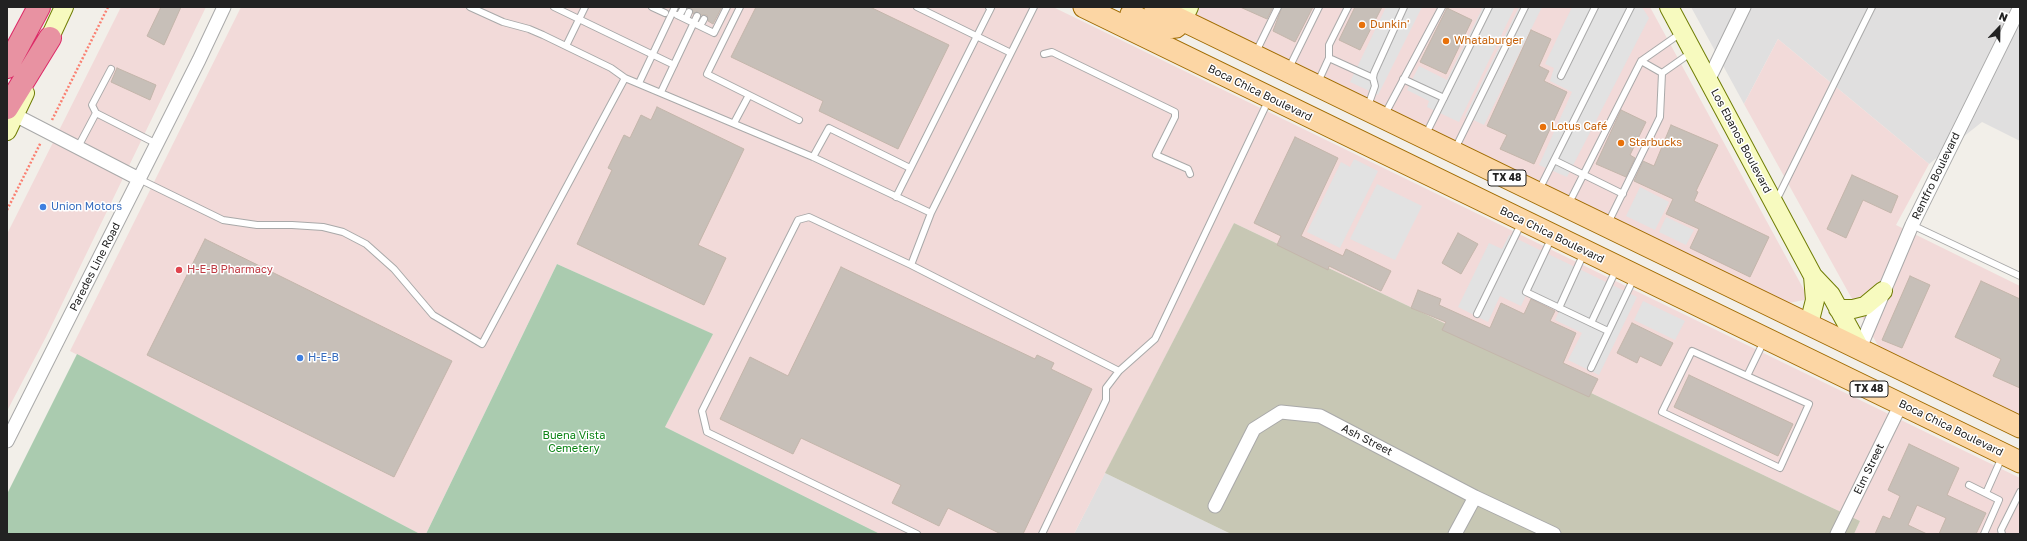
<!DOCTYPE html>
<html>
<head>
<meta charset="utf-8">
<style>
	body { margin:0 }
	#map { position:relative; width:2027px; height:541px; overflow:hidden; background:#f2efe9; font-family:"Golos Text",sans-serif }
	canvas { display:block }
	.frame { position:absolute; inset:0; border:8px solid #222; pointer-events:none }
	.north { position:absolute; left:1979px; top:8px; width:40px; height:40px; -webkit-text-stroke:3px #fff; paint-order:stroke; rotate:22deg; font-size:11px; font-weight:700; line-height:16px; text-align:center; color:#222 }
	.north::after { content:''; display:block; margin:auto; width:14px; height:18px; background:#222; clip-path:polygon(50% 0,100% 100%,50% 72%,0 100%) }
</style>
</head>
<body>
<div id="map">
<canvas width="2027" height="541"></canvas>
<div class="frame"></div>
<div class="north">N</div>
</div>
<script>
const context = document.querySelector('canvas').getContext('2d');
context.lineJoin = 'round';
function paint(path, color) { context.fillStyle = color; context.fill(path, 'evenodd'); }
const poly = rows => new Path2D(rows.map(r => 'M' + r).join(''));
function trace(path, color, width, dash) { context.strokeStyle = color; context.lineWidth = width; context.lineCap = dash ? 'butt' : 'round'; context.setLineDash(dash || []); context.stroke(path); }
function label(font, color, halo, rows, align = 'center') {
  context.font = font + ' "Golos Text",sans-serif'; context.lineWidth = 3; context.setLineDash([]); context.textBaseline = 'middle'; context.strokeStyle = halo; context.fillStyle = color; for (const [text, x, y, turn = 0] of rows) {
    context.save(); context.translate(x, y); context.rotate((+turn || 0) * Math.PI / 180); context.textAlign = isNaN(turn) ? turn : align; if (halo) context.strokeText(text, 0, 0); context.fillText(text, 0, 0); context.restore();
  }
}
paint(poly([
	[1691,7,2020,7,2020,141,1982,122,1929,164,1778,39,1744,104],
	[1105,473,1231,534,1074,534]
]), '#e0dfdf');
paint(poly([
	[121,7,206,7,46,337,7,411,7,234],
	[241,7,1053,7,2020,478,2020,534,1854,534,1860,521,1234,223,1074,534,880,534,665,427,712,334,557,264,426,534,420,534,70,351],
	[1181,7,1650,7,1809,299,1789,303],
	[1778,39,1929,164,1896,225,2020,286,2020,415,1882,353,1744,104]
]), '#f2dad9');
paint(poly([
	[1234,223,1860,521,1854,534,1231,534,1105,473]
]), '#c7c7b4');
paint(poly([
	[557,264,713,334,665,427,880,534,426,534],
	[77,354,420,534,7,534,7,494]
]), '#aacbaf');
paint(poly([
	[1386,7,1422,7,1378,95,1350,82],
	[1479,7,1515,7,1459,122,1427,107,1429,101,1407,90,1419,66,1447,80,1482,9],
	[1519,7,1542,7,1484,125,1465,116],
	[1572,7,1642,7,1649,18,1567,177,1539,165,1572,92,1550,81,1554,68,1545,64],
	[1354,159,1378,171,1340,248,1307,232,1341,162,1350,167],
	[1377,184,1422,206,1395,260,1350,239],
	[1640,187,1669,202,1655,230,1626,216],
	[1666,217,1694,230,1686,245,1659,232],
	[1509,235,1637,297,1599,375,1568,360,1582,333,1555,320,1560,309,1527,293,1521,306,1500,296,1488,322,1458,307,1489,243,1502,249],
	[1643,301,1685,321,1675,340,1634,320]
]), '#e2e2e2');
const building = poly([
	[161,7,181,7,164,45,147,36,161,7],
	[687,7,722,7,713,24,708,21,707,15,701,15,697,12,693,14,692,9,687,7],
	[756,7,870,7,949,45,898,149,819,111,823,101,731,57,756,7],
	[1240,7,1273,7,1267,19,1240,7],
	[1282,7,1313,7,1295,42,1273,31,1282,7],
	[1355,7,1382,7,1360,50,1339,40,1355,7],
	[1447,8,1472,20,1446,74,1420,62,1447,8],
	[1531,30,1551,39,1539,66,1549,71,1544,81,1567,92,1534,164,1500,149,1507,135,1487,126,1531,30],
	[117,68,156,85,150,100,111,82,117,68],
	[657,107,744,149,698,245,726,258,704,305,577,244,612,170,608,168,624,135,630,138,641,115,651,120,657,107],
	[1621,110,1646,122,1630,155,1635,158,1626,177,1596,164,1621,110],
	[1671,125,1718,145,1696,191,1698,192,1694,201,1769,237,1750,277,1690,248,1699,229,1666,214,1673,199,1634,181,1643,161,1654,166,1671,125],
	[1295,137,1338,158,1301,236,1343,256,1346,249,1391,271,1381,291,1329,266,1328,270,1277,245,1281,236,1254,223,1295,137],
	[1852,175,1898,196,1891,213,1863,200,1846,238,1827,229,1852,175],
	[1458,233,1478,244,1461,274,1442,263,1458,233],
	[205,239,452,361,394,477,147,355,205,239],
	[841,267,1035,359,1037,355,1054,363,1051,369,1092,389,1023,534,1001,534,948,508,939,526,892,503,901,485,801,438,793,454,720,419,750,357,788,376,841,267],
	[1910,276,1930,285,1902,348,1882,340,1910,276],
	[1981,281,2020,299,2020,388,1993,376,2001,359,1955,337,1981,281],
	[1418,290,1441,299,1439,305,1490,328,1501,303,1524,314,1531,299,1555,311,1550,321,1576,333,1563,363,1598,379,1589,397,1442,330,1446,322,1411,308,1418,290],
	[1632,323,1673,343,1661,366,1640,356,1637,363,1617,353,1632,323],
	[1689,375,1793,424,1778,456,1674,407,1689,375],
	[1909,444,1959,468,1947,495,1986,513,1976,534,1939,534,1946,518,1917,505,1908,525,1927,534,1875,534,1883,516,1890,519,1900,496,1888,490,1909,444]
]);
paint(building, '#c7bfb8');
trace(building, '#c4b6ab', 1);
const lane = poly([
	[470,7,503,22,529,29,543,35,611,68,625,78,813,157,931,213],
	[554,7,674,65],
	[652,7,665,13],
	[740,7,707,74,799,120],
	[917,7,1011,53],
	[1034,7,931,213,911,265,1119,371,1155,339,1269,99],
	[677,15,714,33,727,7],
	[679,16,683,9],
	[686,19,689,12],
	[700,26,704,19],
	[566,46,585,7],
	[1256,52,1278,7],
	[1044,54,1052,52,1175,112,1175,117,1156,155,1188,169,1190,174],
	[1329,58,1373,78],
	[1641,61,1662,73],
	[1289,68,1319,7],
	[1561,76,1595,7],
	[1403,79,1444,98],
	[1318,82,1329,58,1329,45,1348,7],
	[639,83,675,7],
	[661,92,697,16],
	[1368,106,1375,86,1373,78,1374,73,1404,7],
	[96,113,92,105,111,69],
	[1385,114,1442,7],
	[734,123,749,95],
	[1426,134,1489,7],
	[78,147,96,113,157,144],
	[1455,149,1525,7],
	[813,157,829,128,910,168],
	[1554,160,1623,194],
	[139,179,223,220,257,225,292,225,323,227,343,232,366,244,394,269,433,315,482,344,625,78],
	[1539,190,1631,7],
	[896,197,991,8,989,7],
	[1776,201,1872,7],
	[1568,205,1641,61,1681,33],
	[1608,223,1660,117,1662,73,1692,52],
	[1912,225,2020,276],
	[1551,239,1526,292,1608,331],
	[911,265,809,217,798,220,702,411,707,432,917,534],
	[1559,308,1584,253],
	[1477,314,1521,224],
	[1591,323,1616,270],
	[1591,368,1634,278],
	[1747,376,1692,351,1662,412,1780,468,1809,404,1747,376,1764,341],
	[1969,485,1999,500,1984,534],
	[1986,493,2002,457],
	[1042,534,1106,400,1106,388,1119,371],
	[2002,534,2001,530,2020,492]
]);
const street = poly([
	[1709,79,1744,7],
	[15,115,139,179],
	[1860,348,1912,225,2020,7],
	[7,441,199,60,224,7],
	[1215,506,1254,429,1281,412,1320,416,1475,497,1554,534],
	[1455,534,1475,497],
	[1837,534,1901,404]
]);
const secondary = poly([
	[1669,7,1813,276,1831,295,1860,348],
	[1182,21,1189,7],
	[44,50,64,7],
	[7,131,25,93],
	[1838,309,1853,309,1865,306,1883,291],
	[1809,324,1815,300,1813,276]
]);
const primary = poly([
	[1084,7,2020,462],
	[1155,7,2020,427],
	[1131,14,1154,26,1166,28,1176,27,1182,21]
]);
const highway = poly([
	[7,67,39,7],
	[7,108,50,38]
]);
trace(lane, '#a9a9a9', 8);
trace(street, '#a9a9a9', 15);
trace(secondary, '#707d05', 20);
trace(primary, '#a06b00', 23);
trace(highway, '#dc2a67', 24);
trace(poly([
	[52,120,108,7],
	[7,210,41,142]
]), '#fa8072', 2.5, [2, 2]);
trace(lane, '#fff', 6);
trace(street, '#fff', 13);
trace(secondary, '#f7fabf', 18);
trace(primary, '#fcd6a4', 21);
trace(highway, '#e892a2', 22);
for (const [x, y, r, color] of [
	[1362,25,4,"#e8710a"],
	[1446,41,4,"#e8710a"],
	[1543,127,4,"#e8710a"],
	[1621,143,4,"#e8710a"],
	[43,207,4,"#3f7fe0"],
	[179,270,4,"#e0444e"],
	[300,358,4,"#3f7fe0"]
]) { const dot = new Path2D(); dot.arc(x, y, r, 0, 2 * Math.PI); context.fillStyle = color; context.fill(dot); trace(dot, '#fff', 1.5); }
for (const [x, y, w] of [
	[1507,178,38],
	[1869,389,38]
]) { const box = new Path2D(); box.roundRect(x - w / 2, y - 8, w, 16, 3); context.fillStyle = '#fff'; context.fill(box); trace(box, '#222', 1); }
label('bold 10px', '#222', null, [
	["TX 48",1507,178],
	["TX 48",1869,389]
]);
label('11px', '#c56008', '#fff', [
	["Dunkin'",1370,25],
	["Whataburger",1454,41],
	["Lotus Café",1551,127],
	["Starbucks",1629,143]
], 'left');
label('11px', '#222', '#fff', [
	["Boca Chica Boulevard",1260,93,26],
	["Los Ebanos Boulevard",1741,141,62],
	["Rentfro Boulevard",1936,176,-64],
	["Boca Chica Boulevard",1552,235,26],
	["Paredes Line Road",95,267,-63],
	["Boca Chica Boulevard",1951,428,26],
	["Ash Street",1367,440,27],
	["Elm Street",1869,469,-64]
]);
label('11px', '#366cbe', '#fff', [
	["Union Motors",51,207],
	["H-E-B",308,358]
], 'left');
label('11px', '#be3a42', '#fff', [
	["H-E-B Pharmacy",187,270]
], 'left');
label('11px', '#0c8416', '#fff', [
	["Buena Vista",574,436],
	["Cemetery",574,449]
]);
</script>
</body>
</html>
